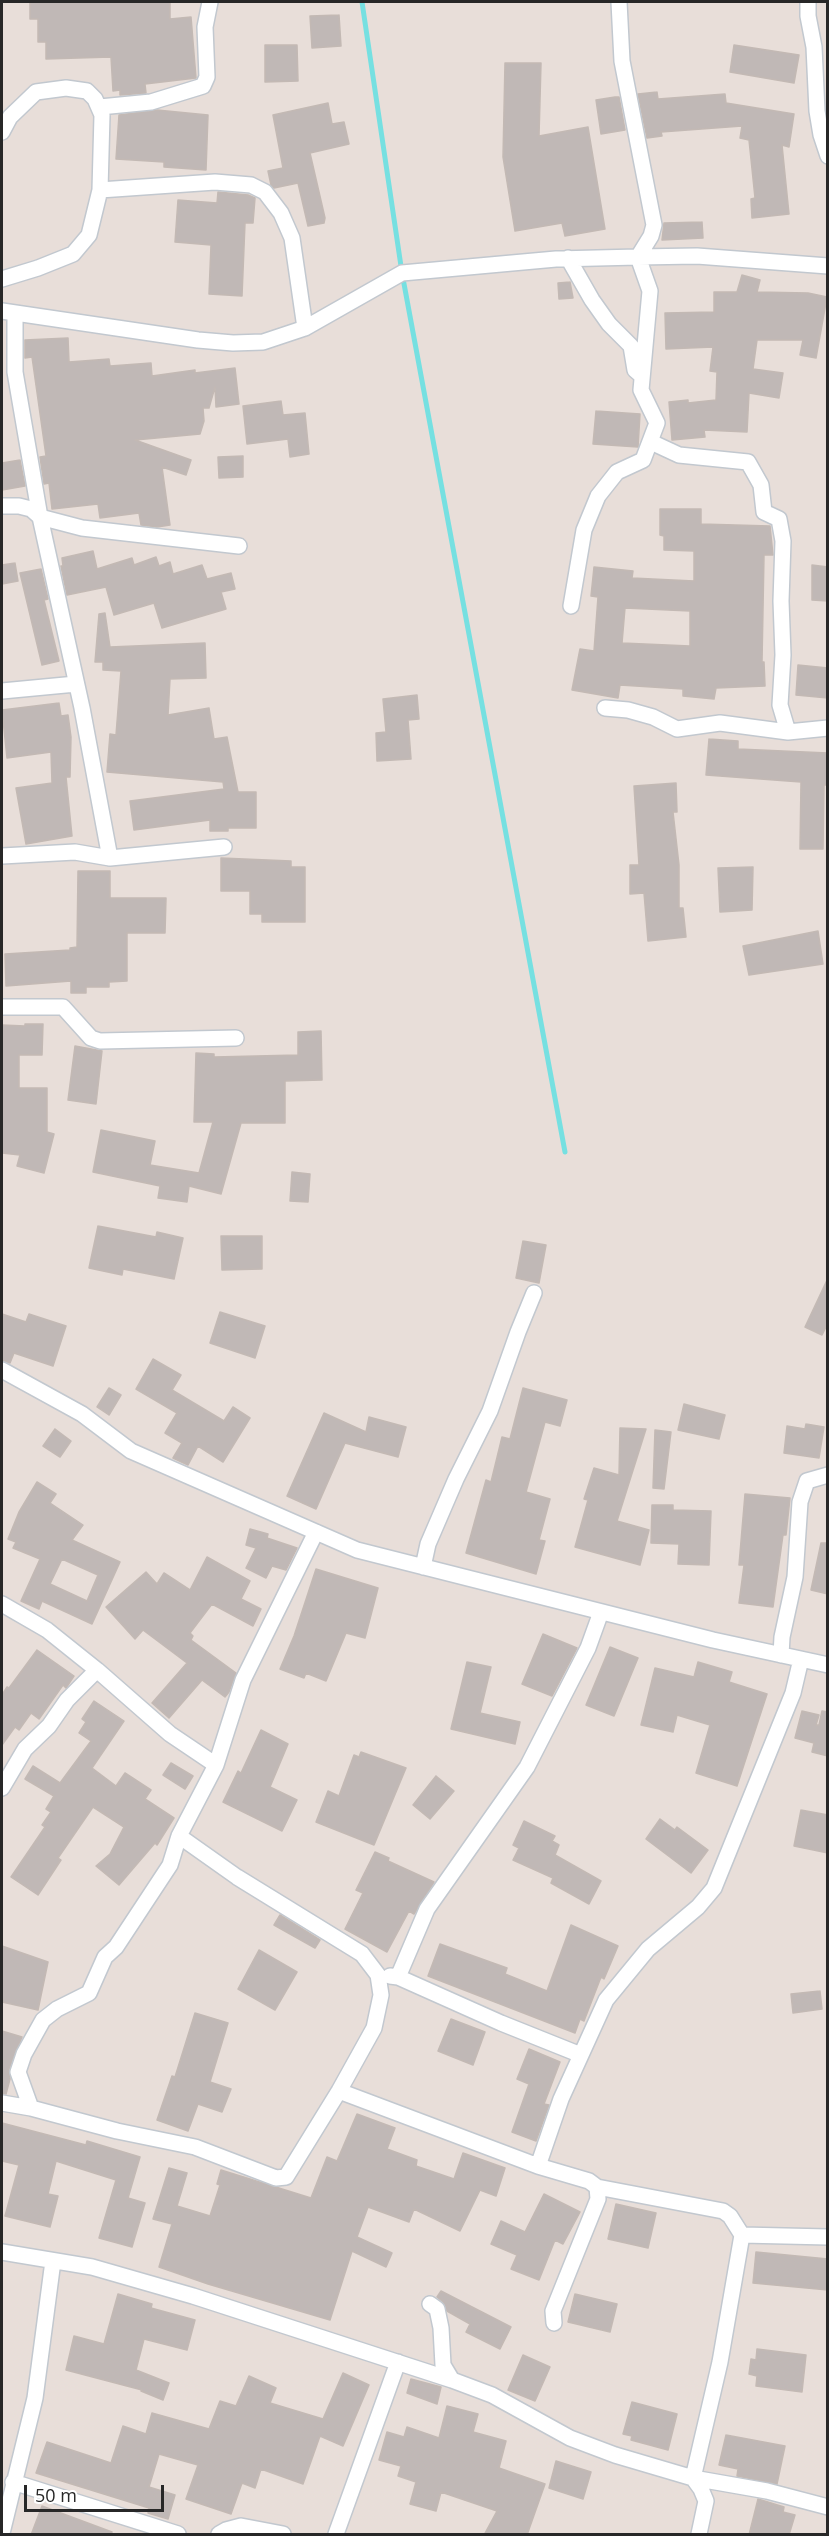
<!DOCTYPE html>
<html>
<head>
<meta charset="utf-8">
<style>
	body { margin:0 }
	#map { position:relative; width:829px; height:2536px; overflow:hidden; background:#e8ded9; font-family:"Open Sans",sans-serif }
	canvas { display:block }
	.frame { position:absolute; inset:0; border:3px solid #272727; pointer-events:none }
	.scale { position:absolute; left:24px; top:2485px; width:140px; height:27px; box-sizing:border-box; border:3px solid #272727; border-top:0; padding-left:8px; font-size:18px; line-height:21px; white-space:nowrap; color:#272727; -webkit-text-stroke:4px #fff; paint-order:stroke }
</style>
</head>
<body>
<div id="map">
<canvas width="829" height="2536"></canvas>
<div class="frame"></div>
<div class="scale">50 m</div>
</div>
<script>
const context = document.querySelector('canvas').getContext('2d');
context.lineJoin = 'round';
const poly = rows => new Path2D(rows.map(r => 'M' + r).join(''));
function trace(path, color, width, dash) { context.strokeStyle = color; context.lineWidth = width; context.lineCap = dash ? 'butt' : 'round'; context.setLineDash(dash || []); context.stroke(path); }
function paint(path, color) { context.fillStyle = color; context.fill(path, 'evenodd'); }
trace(poly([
	[362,2,402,273,565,1152]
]), '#76e0e1', 5);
const building = poly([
	[30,2,170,2,170,19,191,17,196,78,145,84,146,93,120,95,120,90,113,91,111,57,46,59,46,42,38,42,38,19,30,19,30,2],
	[339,15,341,46,312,48,310,16,339,15],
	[265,45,297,45,298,81,265,82,265,45],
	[734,45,799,55,794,83,730,72,734,45],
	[505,63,541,63,539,136,588,127,605,229,565,236,562,223,515,231,503,157,505,63],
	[657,92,658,99,725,94,726,103,794,114,789,147,782,145,789,214,752,218,751,199,755,198,749,140,740,138,742,126,661,132,662,136,647,138,638,94,657,92],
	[615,97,619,97,625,130,601,134,596,100,615,97],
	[328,103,332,124,344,122,349,144,310,153,325,218,324,223,308,226,298,183,274,188,271,185,268,171,283,168,273,115,328,103],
	[157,110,208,115,206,170,164,167,164,162,116,159,119,115,157,110],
	[218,192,248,195,255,198,253,223,245,223,242,296,209,294,211,245,175,242,178,200,217,203,218,192],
	[702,222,703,238,662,240,664,223,702,222],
	[742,275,760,280,757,292,808,293,827,297,816,358,800,355,803,340,757,340,753,369,783,373,779,398,749,393,747,432,704,430,705,437,672,440,669,402,688,400,688,403,716,400,717,372,710,371,713,347,666,349,665,313,714,312,714,292,737,292,742,275],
	[570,282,573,298,559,299,558,283,570,282],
	[68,338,69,362,109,359,110,366,151,363,152,376,195,370,195,373,235,368,239,404,216,407,215,387,209,408,203,408,204,421,200,434,135,440,191,460,186,475,162,467,170,525,157,527,141,525,139,513,100,518,98,504,52,509,49,483,44,484,40,457,46,456,32,357,25,358,25,340,68,338],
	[281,401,283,415,305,413,309,454,290,457,288,439,247,444,243,406,281,401],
	[596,411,640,414,638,447,593,444,596,411],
	[243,456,243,477,219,478,218,457,243,456],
	[20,460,25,486,2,490,2,463,20,460],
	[660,509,701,509,701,524,770,526,773,555,764,555,762,662,764,662,765,686,716,688,714,699,683,696,683,689,620,685,618,698,572,690,580,649,594,651,598,597,591,596,594,567,633,571,632,578,694,581,694,551,664,550,664,536,660,535,660,509],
	[625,608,690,611,690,646,622,643,625,608],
	[93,551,97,569,132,558,134,565,156,557,159,566,170,562,173,574,202,565,207,579,231,573,235,589,221,592,226,609,162,628,154,603,114,615,106,587,67,595,61,566,63,566,62,558,93,551],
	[15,563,18,581,2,584,2,565,15,563],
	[812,565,828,567,828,601,812,600,812,565],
	[41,569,48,599,44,600,59,661,42,665,20,573,41,569],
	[105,613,110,647,205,643,206,678,170,679,168,715,209,708,214,739,227,737,238,792,256,792,256,828,228,828,228,831,210,831,210,820,134,830,130,801,224,789,223,782,107,772,110,734,116,735,121,671,103,670,103,662,95,662,99,614,105,613],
	[798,665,828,668,828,698,796,695,798,665],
	[417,695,419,719,408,720,411,759,377,761,376,733,386,732,383,699,417,695],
	[59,703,61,716,68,715,71,737,70,777,66,777,72,836,26,844,16,788,52,783,51,752,7,758,2,710,59,703],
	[709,739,738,741,738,749,828,753,828,785,824,785,823,849,800,849,801,782,706,775,709,739],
	[676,783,677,812,673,812,679,865,679,908,683,908,686,937,648,941,644,893,630,894,630,865,639,865,634,786,676,783],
	[221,858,291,861,291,867,305,867,305,922,262,922,262,914,250,914,250,891,221,891,221,858],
	[753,867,752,910,720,912,718,868,753,867],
	[78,871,110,871,110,898,166,898,165,933,127,933,127,981,109,982,109,987,86,987,86,993,71,993,71,981,6,986,5,954,70,950,70,948,77,947,78,871],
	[818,931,823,964,749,975,743,946,818,931],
	[25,1024,43,1024,42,1055,19,1055,19,1088,47,1088,47,1132,54,1134,44,1173,17,1166,20,1155,2,1153,2,1025,25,1026,25,1024],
	[321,1031,322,1080,285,1081,285,1123,241,1123,221,1194,189,1186,187,1202,158,1198,160,1186,93,1172,101,1130,155,1141,150,1165,199,1173,213,1122,194,1122,196,1053,214,1054,214,1057,298,1055,298,1032,321,1031],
	[75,1046,102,1051,96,1104,68,1100,75,1046],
	[292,1172,310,1174,308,1202,290,1201,292,1172],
	[98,1226,156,1237,157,1232,183,1238,174,1279,123,1269,122,1275,89,1268,98,1226],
	[221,1236,262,1236,262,1269,222,1270,221,1236],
	[523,1241,546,1245,539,1283,516,1278,523,1241],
	[828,1278,828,1323,822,1335,805,1327,828,1278],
	[220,1312,265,1326,255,1358,210,1343,220,1312],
	[2,1314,26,1322,29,1314,66,1326,53,1366,14,1353,10,1363,2,1360,2,1314],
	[153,1359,181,1375,172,1390,224,1421,233,1407,250,1418,223,1462,198,1446,188,1465,173,1458,182,1443,165,1433,177,1413,136,1389,153,1359],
	[109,1388,121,1395,109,1415,97,1407,109,1388],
	[523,1388,567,1400,560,1426,545,1422,526,1492,550,1499,539,1540,545,1541,536,1574,466,1553,486,1480,491,1482,502,1437,510,1439,523,1388],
	[684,1404,725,1415,719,1439,678,1430,684,1404],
	[324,1413,366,1432,369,1417,406,1427,398,1457,345,1443,316,1509,287,1496,324,1413],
	[806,1424,824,1427,819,1458,784,1453,787,1426,805,1429,806,1424],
	[620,1428,646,1429,617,1521,649,1530,640,1565,575,1547,588,1500,584,1499,594,1468,619,1475,620,1428],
	[55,1429,71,1441,60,1457,43,1446,55,1429],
	[655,1430,671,1432,664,1489,653,1488,655,1430],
	[37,1482,56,1494,50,1503,83,1525,72,1540,120,1562,92,1624,42,1601,39,1609,21,1601,40,1559,13,1548,16,1542,8,1539,19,1512,37,1482],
	[62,1559,98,1575,87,1601,50,1584,62,1559],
	[745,1494,790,1498,786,1535,783,1535,773,1607,739,1603,744,1565,739,1565,745,1494],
	[652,1505,673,1505,673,1510,711,1511,709,1565,678,1564,679,1544,651,1543,652,1505],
	[250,1529,268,1534,267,1538,297,1548,286,1570,272,1566,266,1578,246,1568,256,1548,246,1545,250,1529],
	[821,1543,828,1543,828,1594,811,1590,821,1543],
	[207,1557,250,1581,241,1599,261,1609,253,1626,212,1604,190,1633,193,1636,191,1640,236,1673,229,1692,225,1697,202,1680,169,1718,152,1703,187,1663,143,1630,135,1639,106,1607,146,1572,157,1584,164,1573,190,1590,207,1557],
	[316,1569,378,1588,365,1638,346,1633,326,1681,306,1673,304,1678,280,1669,294,1636,316,1569],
	[543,1634,577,1648,552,1696,522,1684,543,1634],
	[610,1647,638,1658,614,1716,586,1705,610,1647],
	[37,1650,74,1676,66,1688,63,1685,39,1719,31,1713,19,1730,15,1727,2,1745,2,1695,7,1687,9,1688,37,1650],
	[467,1662,491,1667,480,1713,520,1722,515,1744,451,1729,467,1662],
	[698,1662,732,1672,729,1682,767,1694,737,1786,696,1773,710,1725,677,1715,673,1732,641,1725,655,1668,694,1677,698,1662],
	[94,1701,124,1721,92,1768,116,1786,125,1773,151,1790,145,1799,174,1818,157,1845,155,1843,119,1885,96,1866,110,1854,124,1827,93,1807,58,1858,61,1860,38,1895,11,1877,45,1827,42,1825,51,1812,46,1809,54,1796,25,1779,33,1766,60,1783,91,1741,79,1733,86,1722,82,1719,94,1701],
	[802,1711,819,1715,816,1725,819,1725,822,1711,828,1712,828,1756,812,1752,814,1743,795,1738,802,1711],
	[261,1730,288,1744,270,1787,297,1800,282,1831,223,1802,238,1771,241,1773,261,1730],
	[361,1752,406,1768,374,1845,316,1822,328,1791,339,1796,354,1755,359,1757,361,1752],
	[171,1763,193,1776,185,1789,163,1775,171,1763],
	[436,1776,454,1791,430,1819,413,1805,436,1776],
	[801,1810,828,1815,828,1853,794,1846,801,1810],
	[660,1819,675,1830,677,1827,708,1850,691,1873,646,1839,660,1819],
	[524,1821,555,1836,552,1841,559,1845,555,1855,601,1881,589,1904,551,1883,553,1878,513,1860,519,1848,513,1845,524,1821],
	[375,1852,389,1858,388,1861,434,1882,414,1914,409,1911,387,1952,345,1929,363,1893,356,1890,375,1852],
	[280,1915,320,1940,315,1948,274,1925,280,1915],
	[571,1925,618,1946,604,1979,601,1977,584,2021,580,2019,575,2033,428,1976,440,1944,507,1968,505,1974,547,1991,571,1925],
	[2,1946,48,1962,38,2010,2,2002,2,1946],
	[259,1950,297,1972,275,2010,238,1989,259,1950],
	[820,1991,822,2009,793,2013,791,1994,820,1991],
	[195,2013,228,2023,210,2082,231,2089,222,2112,198,2104,188,2131,157,2120,172,2076,175,2077,195,2013],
	[451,2019,485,2032,473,2065,438,2051,451,2019],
	[2,2031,22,2037,9,2069,10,2079,6,2094,2,2093,2,2031],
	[529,2049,560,2062,544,2104,549,2105,536,2141,512,2132,529,2084,517,2079,529,2049],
	[357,2114,395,2128,387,2149,417,2160,416,2166,454,2179,463,2153,505,2168,496,2196,480,2190,460,2231,414,2209,409,2222,368,2207,357,2237,392,2253,386,2267,352,2251,330,2320,208,2284,159,2267,172,2224,153,2219,169,2168,187,2173,177,2206,210,2216,220,2185,217,2184,221,2170,311,2198,327,2157,337,2161,357,2114],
	[2,2123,86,2145,87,2141,140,2157,128,2198,145,2203,132,2247,99,2238,116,2180,56,2161,48,2194,58,2196,50,2227,5,2216,19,2165,2,2161,2,2123],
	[544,2194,580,2212,563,2244,555,2240,539,2280,511,2269,517,2255,491,2244,501,2221,525,2232,544,2194],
	[616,2204,656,2213,648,2248,608,2239,616,2204],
	[756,2252,828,2259,828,2290,753,2283,756,2252],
	[441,2291,511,2327,500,2349,466,2332,470,2324,447,2311,443,2302,437,2297,441,2291],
	[118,2294,152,2304,151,2308,195,2320,187,2350,144,2339,136,2370,169,2383,163,2400,141,2391,142,2390,66,2370,74,2336,104,2344,118,2294],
	[575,2294,617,2304,610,2332,568,2322,575,2294],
	[757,2349,806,2355,802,2392,756,2386,757,2376,749,2374,751,2359,756,2360,757,2349],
	[523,2355,550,2367,535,2401,508,2390,523,2355],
	[343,2373,369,2385,343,2446,320,2436,303,2484,261,2469,255,2488,242,2483,231,2514,186,2499,198,2465,159,2454,149,2487,175,2495,168,2519,148,2513,149,2508,36,2473,47,2442,111,2463,123,2426,146,2434,152,2413,209,2429,220,2401,236,2406,249,2376,276,2388,270,2403,323,2419,343,2373],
	[411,2379,441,2387,437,2404,407,2393,411,2379],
	[632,2402,677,2414,668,2450,631,2440,632,2436,623,2434,632,2402],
	[447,2406,478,2414,473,2432,506,2441,499,2468,545,2484,527,2535,484,2535,497,2511,441,2492,436,2511,410,2504,416,2482,398,2476,401,2466,379,2460,387,2432,404,2437,407,2427,439,2438,447,2406],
	[726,2435,785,2446,777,2484,737,2476,738,2469,719,2465,726,2435],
	[556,2461,591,2472,583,2499,549,2488,556,2461],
	[758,2499,784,2507,783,2512,795,2515,789,2535,749,2535,758,2499],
	[42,2506,112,2532,111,2535,31,2535,42,2506]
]);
paint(building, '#c0b8b6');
trace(building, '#c3b9b4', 1.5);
const minor = poly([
	[808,2,808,16,814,47,817,111,821,135,828,156],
	[100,107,151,102,203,86,207,77,205,27,210,2],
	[2,132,10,117,36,92,66,88,87,91,95,99,102,115,100,190,89,235,73,254,38,268,2,279],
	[100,190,215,182,251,185,265,192,281,213,292,238,305,328],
	[568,258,592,300,609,324,631,346,635,370,642,376],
	[2,311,198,340,233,343,263,342,305,328,402,273,556,259,638,257,697,256,828,266],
	[15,313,15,372,40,517,82,708,110,858],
	[651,442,679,455,748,462,761,485,764,512,779,519,783,541,781,601,783,655,780,705,788,732],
	[2,506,19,506,31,509,40,517,82,528,239,546],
	[571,606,584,530,598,496,617,472,643,460,657,423,641,390,650,291,638,257,651,236,654,225,622,61,619,2],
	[2,691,76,684],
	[605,708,628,710,653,717,677,729,720,723,788,732,828,728],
	[2,856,75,852,110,858,224,847],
	[2,1007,63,1007,91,1038,100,1041,236,1038],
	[2,1370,82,1414,131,1451,357,1550,713,1640,828,1665],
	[423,1567,428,1544,456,1479,490,1411,518,1332,534,1293],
	[2,1604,47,1630,97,1670,170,1734,216,1765],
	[781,1655,782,1637,795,1577,800,1502,807,1481,828,1475],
	[2,1788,25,1749,49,1726,67,1700,97,1670],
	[179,1836,237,1877,362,1954,378,1975,381,1995,374,2028,339,2091,286,2177,276,2178,195,2147,117,2131,31,2108,18,2072,24,2054,43,2020,57,2009,89,1993,105,1957,116,1947,170,1865,179,1836,216,1765,243,1680,316,1532],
	[390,1976,398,1977,501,2023,581,2055],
	[398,1977,427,1909,527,1767,588,1648,601,1612],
	[339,2091,538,2166,589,2181,597,2187,598,2199,553,2311,554,2323],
	[2,2103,31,2108],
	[538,2166,561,2099,606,2000,648,1949,698,1907,714,1888,793,1693,801,1659],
	[597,2187,723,2211,730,2216,742,2235],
	[2,2252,92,2267,193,2296,452,2380,492,2395,570,2438,615,2455,693,2478,767,2491,828,2507],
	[430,2304,437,2309,441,2328,443,2365,452,2380],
	[693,2478,720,2362,742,2235,828,2237],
	[693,2478,701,2489,706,2501,699,2534],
	[13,2482,178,2534],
	[2,2533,35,2398,53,2261],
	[219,2534,226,2530,241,2526,283,2534],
	[336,2534,398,2362]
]);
trace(minor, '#c2c8cf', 18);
trace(minor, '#fff', 15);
</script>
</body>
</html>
